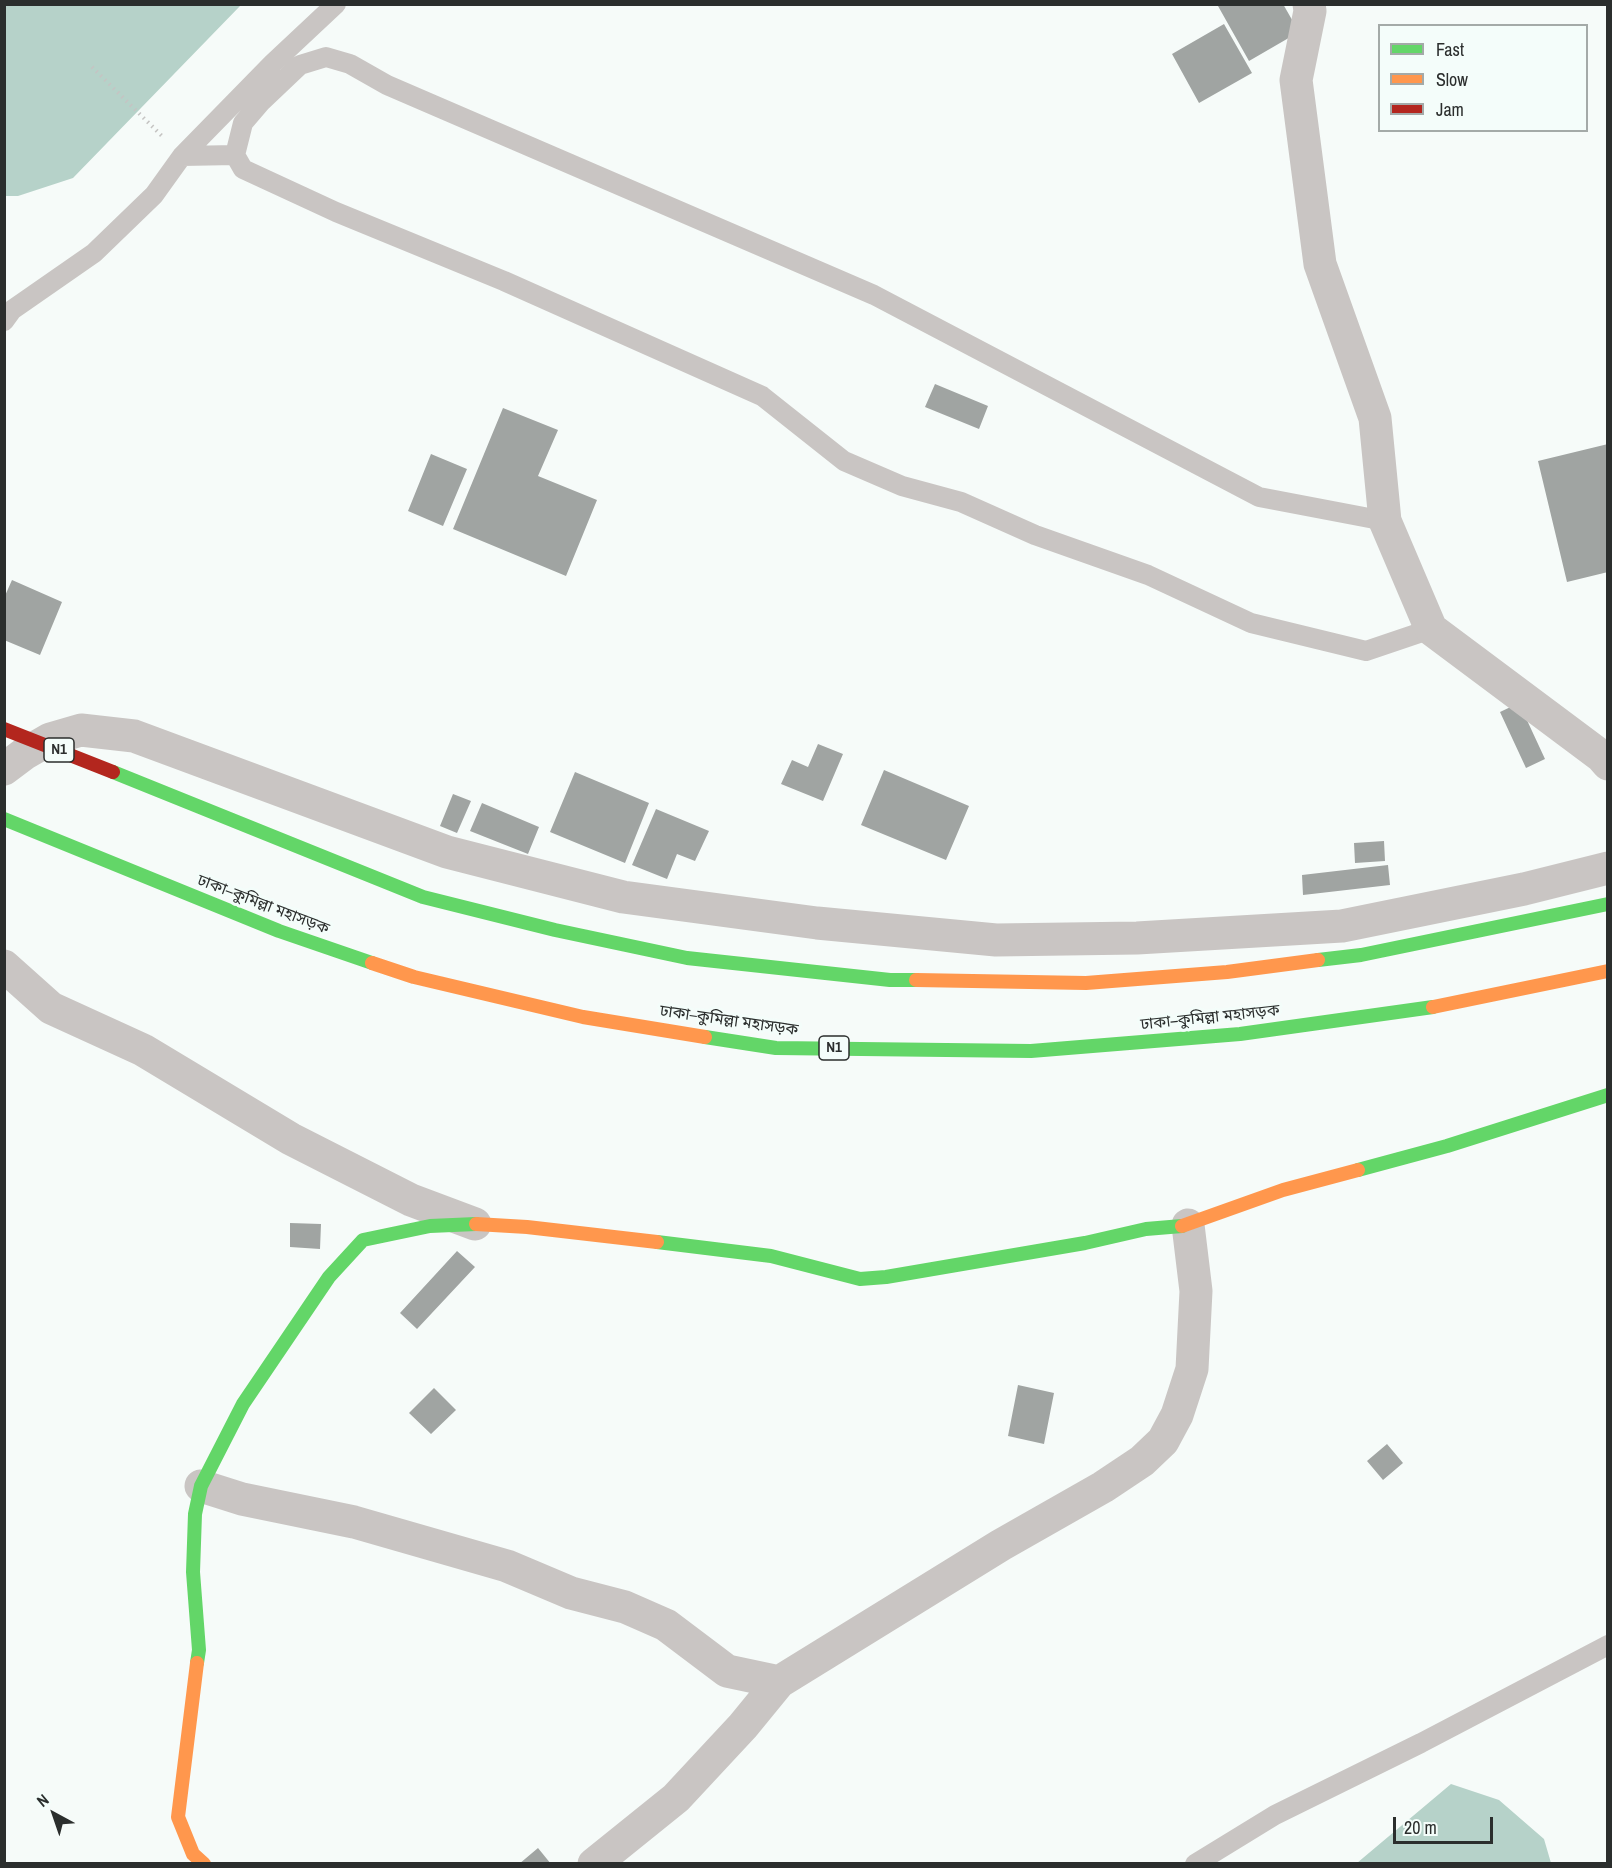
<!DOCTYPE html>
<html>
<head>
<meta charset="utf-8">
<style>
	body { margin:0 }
	#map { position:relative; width:1612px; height:1868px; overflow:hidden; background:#f6fbf9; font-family:"Archivo Narrow",sans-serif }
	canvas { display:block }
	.frame { position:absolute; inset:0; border:6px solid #2b2e2d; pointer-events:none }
	.legend { position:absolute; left:1378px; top:24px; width:210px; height:108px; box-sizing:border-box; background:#f4fdfa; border:2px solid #a4aaa8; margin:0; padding:8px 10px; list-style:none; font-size:18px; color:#2b2e2d }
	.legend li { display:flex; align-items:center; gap:12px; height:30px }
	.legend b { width:30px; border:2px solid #a4aaa8 }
	.north { position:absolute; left:24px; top:1784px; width:60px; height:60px; -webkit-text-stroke:4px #f4fdfa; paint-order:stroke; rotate:320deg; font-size:16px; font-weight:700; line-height:24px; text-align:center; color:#2b2e2d }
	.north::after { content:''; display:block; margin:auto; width:21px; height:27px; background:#2b2e2d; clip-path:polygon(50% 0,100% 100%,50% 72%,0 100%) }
	.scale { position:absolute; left:1393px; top:1817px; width:100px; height:27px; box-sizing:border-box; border:3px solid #2b2e2d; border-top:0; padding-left:8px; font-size:18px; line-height:21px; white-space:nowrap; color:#2b2e2d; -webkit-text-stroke:4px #f4fdfa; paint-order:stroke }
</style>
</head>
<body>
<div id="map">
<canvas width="1612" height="1868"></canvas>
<div class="frame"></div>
<ul class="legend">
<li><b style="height:8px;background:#63d668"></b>Fast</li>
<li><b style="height:8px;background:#ff974d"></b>Slow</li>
<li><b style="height:8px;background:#b3261e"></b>Jam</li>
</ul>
<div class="north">N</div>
<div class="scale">20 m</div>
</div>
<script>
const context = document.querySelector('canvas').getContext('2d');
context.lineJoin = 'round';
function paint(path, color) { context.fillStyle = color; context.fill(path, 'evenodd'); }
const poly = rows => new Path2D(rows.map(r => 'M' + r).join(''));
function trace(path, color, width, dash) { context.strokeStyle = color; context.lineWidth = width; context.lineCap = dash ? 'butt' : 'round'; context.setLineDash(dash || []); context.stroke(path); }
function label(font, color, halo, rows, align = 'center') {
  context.font = font + ' "Archivo Narrow","Noto Sans Bengali",sans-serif'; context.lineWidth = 6; context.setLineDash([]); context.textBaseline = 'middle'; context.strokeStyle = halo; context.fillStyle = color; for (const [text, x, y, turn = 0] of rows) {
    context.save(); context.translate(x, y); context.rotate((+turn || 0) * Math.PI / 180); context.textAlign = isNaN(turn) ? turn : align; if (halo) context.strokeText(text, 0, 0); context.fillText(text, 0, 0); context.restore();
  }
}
paint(poly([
	[5,4,241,4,241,5,73,178,18,196,5,196],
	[1451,1784,1499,1800,1544,1839,1551,1863,1357,1863]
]), '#b6d2c9');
paint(poly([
	[1221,4,1283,4,1299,32,1249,61,1218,6],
	[1224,24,1252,73,1199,103,1172,54],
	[935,384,988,406,979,429,925,407],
	[503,408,558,430,538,476,597,500,566,576,453,529],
	[1608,444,1608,572,1567,582,1538,461],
	[431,454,467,469,443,526,408,511],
	[12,580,62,602,40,655,4,640,4,598],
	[1519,703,1545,759,1526,768,1500,712],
	[818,744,843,754,823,801,781,784,792,760,808,767],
	[884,770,969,806,946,860,861,825],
	[575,772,649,803,625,863,550,832],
	[453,794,471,801,457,833,440,826],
	[482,803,539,827,528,854,470,831],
	[656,809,709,831,695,861,677,854,667,879,632,865],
	[1384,841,1385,861,1355,863,1354,843],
	[1388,865,1390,885,1303,895,1302,875],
	[290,1223,321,1224,320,1249,290,1247],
	[457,1251,475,1267,417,1329,400,1313],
	[1018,1385,1054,1393,1044,1444,1008,1436],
	[434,1388,456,1410,431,1434,409,1413],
	[1387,1444,1403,1463,1383,1480,1367,1461],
	[538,1848,551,1864,519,1864]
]), '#a0a4a2');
trace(poly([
	[92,67,164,138]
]), '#c5c4c3', 4, [1.5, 4.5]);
trace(poly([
	[182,156,235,155],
	[4,321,12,310,94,253,154,195,182,156,273,63,336,4],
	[1385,521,1259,497,874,295,387,85,350,64,326,57,300,65,261,102,243,123,235,155,243,169,336,212,504,281,762,396,844,461,902,486,961,502,1035,535,1148,575,1251,623,1366,651,1431,629],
	[1195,1864,1275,1815,1421,1743,1608,1645]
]), '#c9c5c3', 20);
trace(poly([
	[1309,4,1310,11,1296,80,1320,264,1375,418,1385,521,1431,629,1601,756,1608,764],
	[4,769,24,754,50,739,81,730,134,736,447,852,623,897,817,923,996,940,1137,938,1342,926,1524,889,1608,868],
	[4,966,51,1008,143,1050,291,1139,411,1200,475,1224],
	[201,1486,242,1499,354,1522,434,1545,507,1566,571,1593,625,1607,666,1625,727,1671,779,1682],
	[594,1864,676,1798,743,1726,779,1682,1001,1545,1103,1487,1142,1461,1163,1441,1177,1415,1192,1369,1196,1291,1188,1225]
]), '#c9c5c3', 33);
trace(poly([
	[113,772,423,897,555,930,687,958,890,980,916,980],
	[4,819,279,931,372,963],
	[1318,960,1361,955,1608,904],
	[705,1037,776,1048,1031,1051,1240,1034,1433,1007],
	[1358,1170,1447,1146,1608,1095],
	[657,1242,771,1256,860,1279,886,1277,1085,1243,1146,1229,1182,1226],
	[197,1663,199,1650,193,1572,195,1514,201,1486,243,1404,329,1277,363,1240,430,1226,476,1224]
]), '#63d668', 14);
trace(poly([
	[372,963,414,977,583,1017,705,1037],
	[916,980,1086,983,1227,972,1318,960],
	[1433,1007,1608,971],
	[476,1224,527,1227,657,1242],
	[1182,1226,1283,1190,1358,1170],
	[197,1663,178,1817,193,1854,204,1864]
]), '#ff974d', 14);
trace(poly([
	[4,729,113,772]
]), '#b3261e', 14);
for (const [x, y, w] of [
	[59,750,30],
	[834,1048,30]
]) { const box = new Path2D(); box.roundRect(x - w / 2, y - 12, w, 24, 4.5); context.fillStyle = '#f4fdfa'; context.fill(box); trace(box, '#2b2e2d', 1.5); }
label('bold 15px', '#2b2e2d', null, [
	["N1",59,750],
	["N1",834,1048]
]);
label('16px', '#2b2e2d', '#f4fdfa', [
	["ঢাকা–কুমিল্লা মহাসড়ক",263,905,21],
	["ঢাকা–কুমিল্লা মহাসড়ক",1210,1018,-6],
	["ঢাকা–কুমিল্লা মহাসড়ক",729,1021,8]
]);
</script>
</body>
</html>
